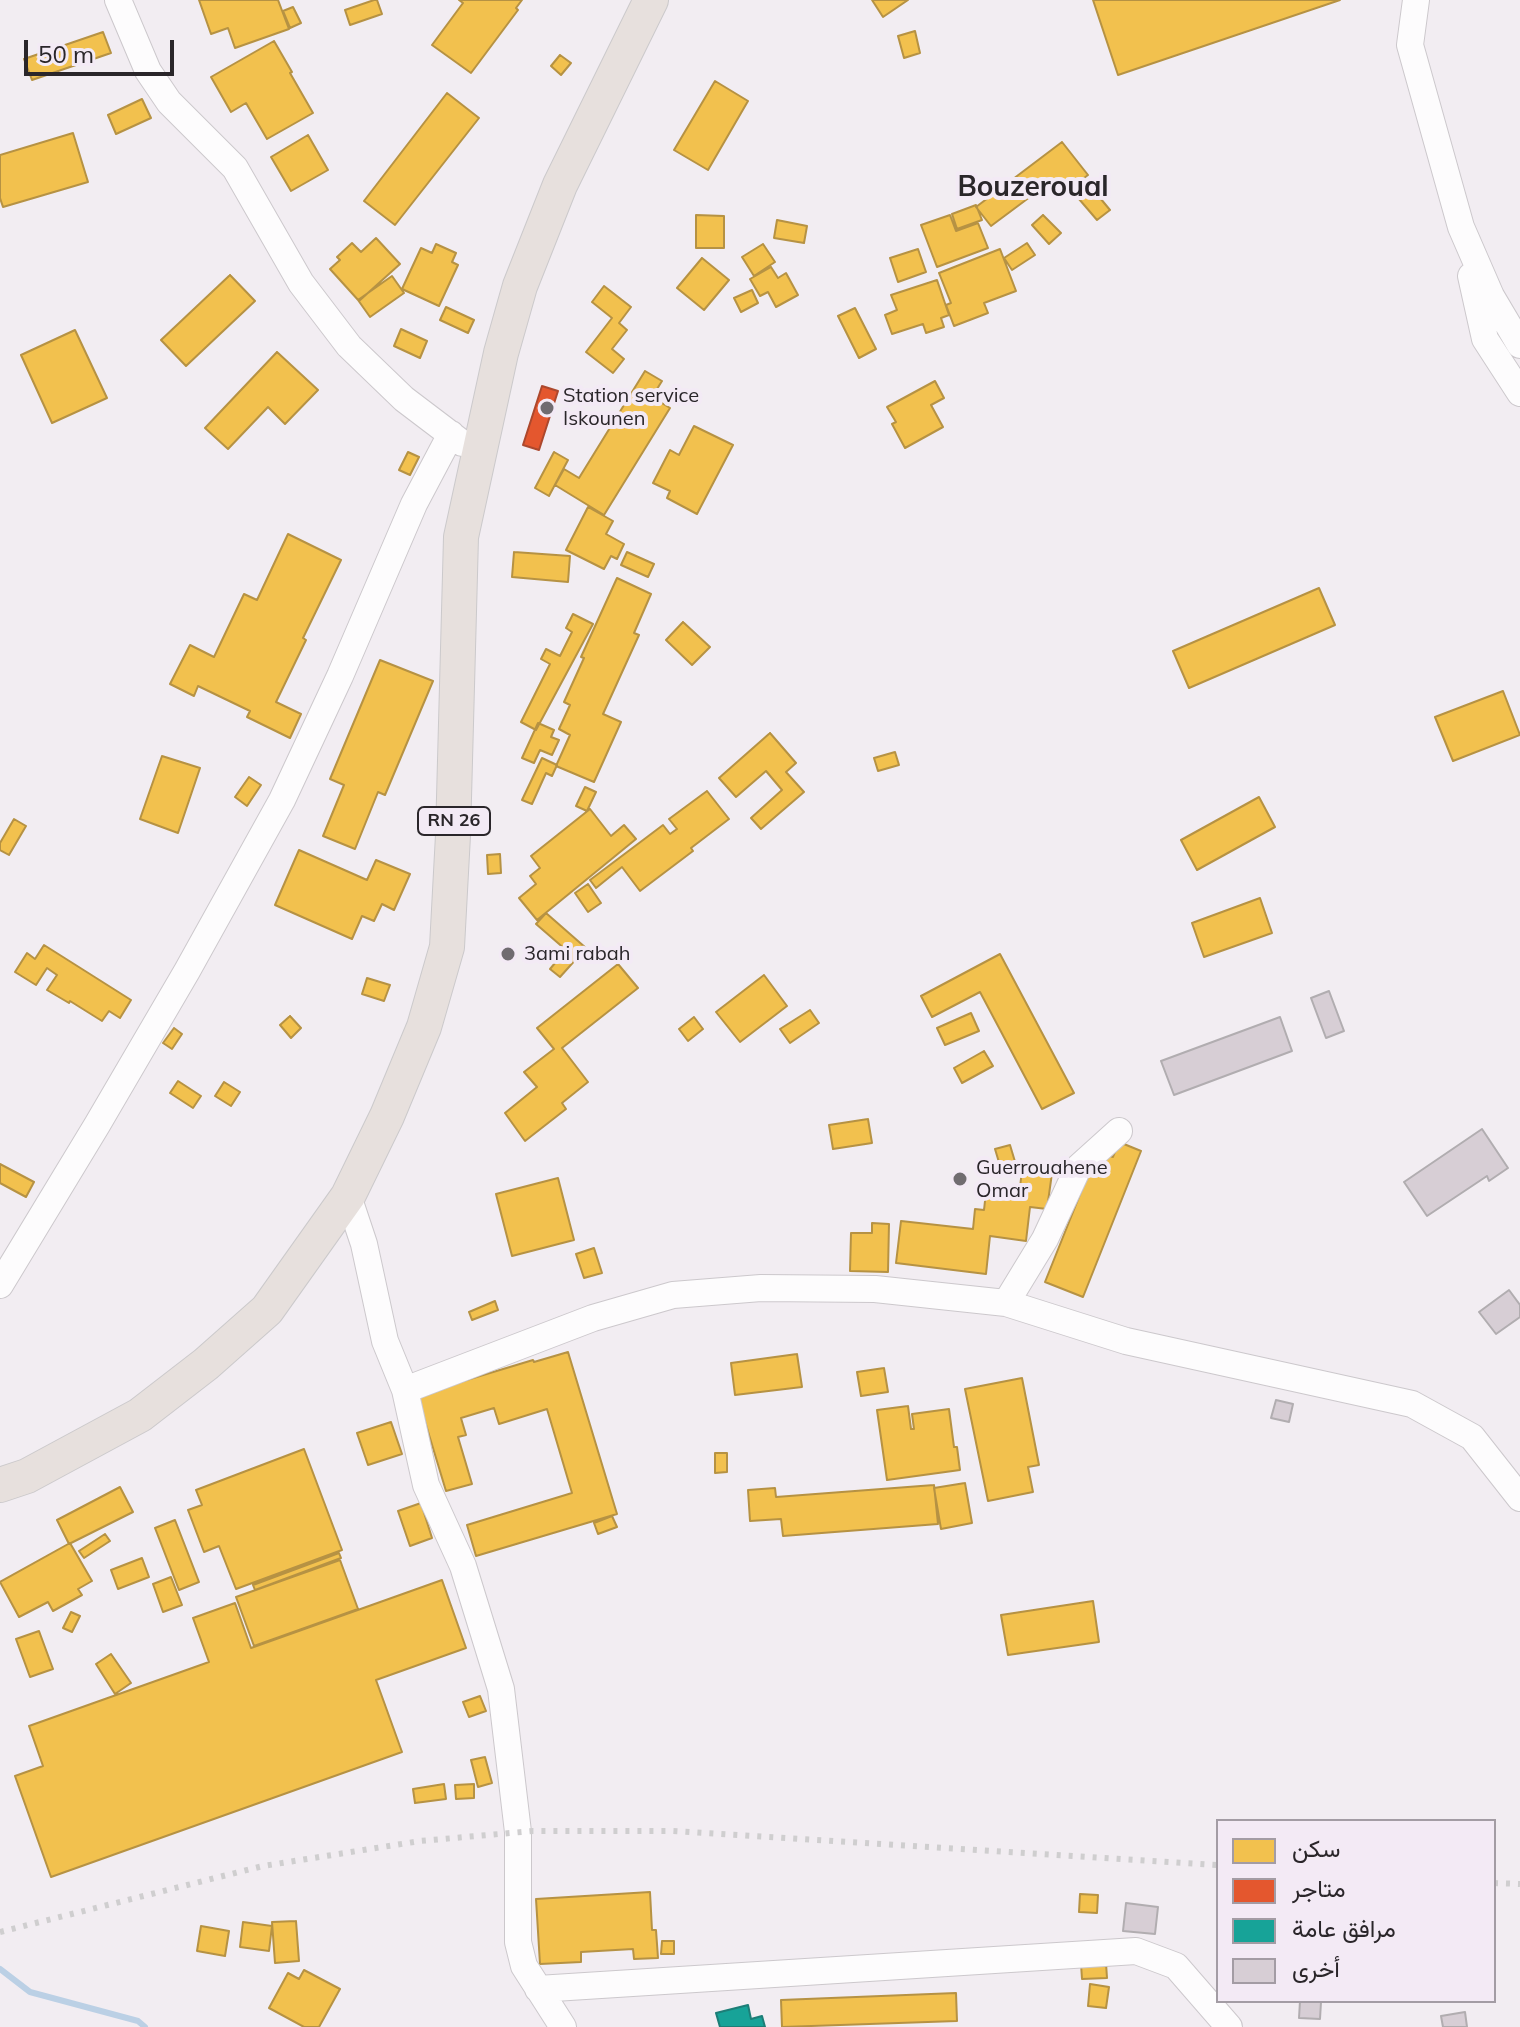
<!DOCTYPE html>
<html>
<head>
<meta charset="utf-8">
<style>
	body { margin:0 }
	#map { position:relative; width:1520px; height:2027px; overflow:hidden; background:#f2edf2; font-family:Mulish,Vazirmatn,sans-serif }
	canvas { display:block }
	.legend { position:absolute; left:1216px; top:1819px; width:280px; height:184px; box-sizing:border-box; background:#f3eaf5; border:2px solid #a39ca4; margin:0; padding:10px 14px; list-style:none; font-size:24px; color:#2a262a }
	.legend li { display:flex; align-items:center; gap:16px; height:40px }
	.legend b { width:40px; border:2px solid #a39ca4 }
	.scale { position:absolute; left:24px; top:40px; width:150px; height:36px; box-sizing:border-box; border:4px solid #2a262a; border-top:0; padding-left:10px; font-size:24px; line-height:28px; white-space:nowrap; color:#2a262a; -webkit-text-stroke:6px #f3eaf5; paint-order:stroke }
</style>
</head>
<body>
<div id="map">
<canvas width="1520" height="2027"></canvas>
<ul class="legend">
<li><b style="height:22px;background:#f2c14e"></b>سكن</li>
<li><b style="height:22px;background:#e4572e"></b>متاجر</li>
<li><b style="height:22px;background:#17a398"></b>مرافق عامة</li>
<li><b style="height:22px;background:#d7ced5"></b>أخرى</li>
</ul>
<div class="scale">50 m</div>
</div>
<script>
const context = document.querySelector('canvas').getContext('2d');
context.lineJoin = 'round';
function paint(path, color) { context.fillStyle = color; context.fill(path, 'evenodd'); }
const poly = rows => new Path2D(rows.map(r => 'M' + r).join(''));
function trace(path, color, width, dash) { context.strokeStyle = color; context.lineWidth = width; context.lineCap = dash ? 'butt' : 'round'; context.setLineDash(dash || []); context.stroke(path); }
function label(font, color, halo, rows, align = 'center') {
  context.font = font + ' Mulish,sans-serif'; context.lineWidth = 8; context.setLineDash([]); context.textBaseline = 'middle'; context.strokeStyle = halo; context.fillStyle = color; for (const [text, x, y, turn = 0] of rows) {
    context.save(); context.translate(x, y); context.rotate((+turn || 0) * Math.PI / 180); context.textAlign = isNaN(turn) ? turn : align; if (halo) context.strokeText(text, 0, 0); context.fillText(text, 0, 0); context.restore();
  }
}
const homes = poly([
	[199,0,278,0,289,29,235,48,228,28,211,34,199,0],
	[374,0,377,0,382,14,350,25,345,10,374,0],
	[459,0,522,0,516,8,518,10,471,73,432,45,463,3,459,0],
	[872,0,908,0,883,17,872,0],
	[1093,0,1340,0,1118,75,1093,0],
	[293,7,301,23,290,28,283,11,293,7],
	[915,31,920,53,904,58,898,36,915,31],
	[103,32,111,53,32,80,24,59,103,32],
	[274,41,292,72,290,73,313,113,267,139,246,103,231,112,211,77,274,41],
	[560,55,571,63,561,75,551,66,560,55],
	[715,81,748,101,708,170,674,150,715,81],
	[447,93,479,118,395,225,364,201,447,93],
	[142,99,151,118,116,134,108,115,142,99],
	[73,133,88,182,3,207,0,198,0,155,73,133],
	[308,135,328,170,291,191,271,157,308,135],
	[1062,142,1088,175,1060,196,1050,182,991,226,976,207,1062,142],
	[1086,181,1110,210,1097,220,1073,192,1086,181],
	[976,205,982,220,957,229,952,214,976,205],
	[696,215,724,216,724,248,696,248,696,215],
	[950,215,956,231,978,223,988,248,937,267,921,225,950,215],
	[1043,215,1061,233,1049,244,1032,225,1043,215],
	[777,220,807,226,804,243,774,238,777,220],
	[376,238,400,264,359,301,330,269,340,260,337,257,352,243,361,252,376,238],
	[1027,243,1035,255,1012,270,1004,258,1027,243],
	[436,244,456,253,452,262,458,265,439,306,402,289,421,248,432,253,436,244],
	[763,244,775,262,754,276,742,257,763,244],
	[918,249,926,272,898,282,890,258,918,249],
	[1000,249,1016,291,984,303,988,313,954,326,946,305,951,303,939,273,1000,249],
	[702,258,729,280,704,310,677,288,702,258],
	[771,267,778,278,786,273,798,295,776,307,768,292,760,296,750,279,771,267],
	[230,275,255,301,186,366,161,340,230,275],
	[392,276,404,293,370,317,358,300,392,276],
	[937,280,949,315,941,318,944,327,926,333,923,324,892,334,885,315,897,310,891,295,937,280],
	[604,286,631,307,619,323,627,330,612,349,624,359,613,373,586,352,612,318,592,302,604,286],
	[752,290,758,303,741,312,734,298,752,290],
	[446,307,474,320,468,333,440,320,446,307],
	[855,308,876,349,859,358,838,316,855,308],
	[401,329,427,341,420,358,394,346,401,329],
	[75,330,107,398,52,423,21,355,75,330],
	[277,352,318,390,285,424,268,407,228,449,205,428,277,352],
	[645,371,662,381,652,397,670,408,604,515,555,485,564,469,579,478,645,371],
	[935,381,944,398,931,405,943,427,905,448,892,424,896,422,887,407,935,381],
	[694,426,733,445,697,514,667,498,670,491,653,483,670,450,679,455,694,426],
	[408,452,419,457,410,475,399,470,408,452],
	[554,452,568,460,549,496,535,488,554,452],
	[588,507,613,521,606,534,624,544,617,559,611,556,604,569,566,550,588,507],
	[288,534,341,560,303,638,306,640,276,702,301,714,290,738,247,717,250,711,198,686,194,696,170,684,190,645,214,657,244,594,257,600,288,534],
	[514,552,570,556,568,582,512,577,514,552],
	[627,552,654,564,648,577,621,565,627,552],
	[617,578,651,594,634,633,639,635,603,714,621,722,594,782,556,766,570,735,559,729,570,705,564,702,584,658,581,657,617,578],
	[1319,588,1335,625,1189,688,1173,651,1319,588],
	[573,614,593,624,536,730,521,722,550,664,541,659,546,649,560,656,572,632,566,628,573,614],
	[683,622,710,647,692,665,666,640,683,622],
	[380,660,433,681,385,795,378,792,355,849,323,836,344,785,330,779,380,660],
	[1503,691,1520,735,1453,761,1435,717,1503,691],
	[538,723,554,730,551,737,559,740,552,755,540,750,534,763,522,758,538,723],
	[770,733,796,763,786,772,804,792,761,829,751,818,782,790,766,771,736,797,719,778,770,733],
	[895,752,899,765,878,771,874,758,895,752],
	[162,756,200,768,178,833,140,819,162,756],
	[542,758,557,765,552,776,546,773,532,804,522,800,542,758],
	[249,777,261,785,247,806,235,797,249,777],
	[585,787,596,792,587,811,576,806,585,787],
	[707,791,729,819,691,848,693,851,640,891,622,867,596,888,590,880,663,825,670,834,677,829,669,819,707,791],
	[1259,797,1275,827,1197,870,1181,840,1259,797],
	[590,809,611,836,624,825,636,839,537,920,519,898,536,884,530,876,540,868,531,856,590,809],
	[14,819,26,826,9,855,0,850,0,843,14,819],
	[299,850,367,880,376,860,410,874,394,910,382,904,374,921,362,916,352,939,275,905,299,850],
	[500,854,501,873,488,874,487,855,500,854],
	[588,884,601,903,588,912,575,893,588,884],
	[1260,898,1272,933,1204,957,1192,923,1260,898],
	[546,913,586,948,560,977,550,969,566,950,536,924,546,913],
	[44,945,131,1000,120,1018,109,1011,102,1021,70,1001,69,1003,47,990,57,975,47,968,36,985,15,972,27,953,35,959,44,945],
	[1000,954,1074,1093,1042,1109,980,992,932,1017,921,996,1000,954],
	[618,964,638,988,562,1048,588,1082,562,1103,566,1109,525,1141,505,1113,537,1087,524,1072,554,1049,537,1028,618,964],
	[764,975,787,1006,740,1042,716,1012,764,975],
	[367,978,390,985,384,1001,362,994,367,978],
	[810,1010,819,1023,790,1043,780,1029,810,1010],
	[971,1013,979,1031,945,1045,937,1028,971,1013],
	[290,1016,301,1028,291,1038,280,1025,290,1016],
	[694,1017,703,1029,688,1041,679,1029,694,1017],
	[174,1028,182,1034,172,1049,163,1043,174,1028],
	[984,1051,993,1066,962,1083,954,1068,984,1051],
	[178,1081,201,1096,193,1108,170,1093,178,1081],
	[224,1082,240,1092,231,1106,215,1096,224,1082],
	[868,1119,872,1143,833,1149,829,1125,868,1119],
	[1119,1142,1141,1151,1083,1297,1045,1282,1093,1162,1102,1153,1113,1157,1119,1142],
	[1010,1145,1016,1165,1001,1169,995,1149,1010,1145],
	[0,1164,34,1182,26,1197,0,1183,0,1164],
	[1022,1170,1052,1173,1047,1209,1030,1207,1026,1241,990,1236,986,1274,896,1263,901,1221,973,1229,975,1209,984,1210,986,1192,1019,1196,1022,1170],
	[558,1178,574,1240,512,1256,496,1194,558,1178],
	[872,1223,889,1224,888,1272,850,1271,851,1233,872,1233,872,1223],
	[594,1248,602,1273,584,1278,576,1254,594,1248],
	[495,1301,498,1310,472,1320,469,1312,495,1301],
	[568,1352,617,1514,476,1556,467,1525,572,1493,547,1409,499,1424,494,1408,461,1418,466,1435,458,1437,472,1484,446,1491,417,1395,533,1360,534,1362,568,1352],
	[797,1354,802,1387,735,1395,731,1363,797,1354],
	[884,1368,888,1392,861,1396,857,1372,884,1368],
	[1022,1378,1039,1465,1028,1467,1033,1492,988,1501,965,1389,1022,1378],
	[908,1406,911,1429,914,1429,912,1414,949,1409,954,1447,957,1447,960,1470,887,1480,877,1410,908,1406],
	[391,1422,402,1454,368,1465,357,1433,391,1422],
	[304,1449,342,1550,236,1589,219,1546,204,1552,188,1510,202,1505,196,1490,304,1449],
	[715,1453,727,1453,727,1472,715,1473,715,1453],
	[965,1483,972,1523,941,1529,934,1488,965,1483],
	[934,1485,938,1524,783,1536,781,1519,750,1521,748,1490,775,1488,776,1497,934,1485],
	[120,1487,133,1512,69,1544,57,1520,120,1487],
	[421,1503,432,1538,410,1546,398,1511,421,1503],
	[612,1516,617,1527,598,1534,594,1523,612,1516],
	[175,1520,199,1582,179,1590,155,1528,175,1520],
	[105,1534,110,1541,84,1558,79,1551,105,1534],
	[70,1543,92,1581,78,1589,82,1595,53,1611,48,1602,19,1617,0,1582,70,1543],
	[339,1553,341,1558,255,1590,253,1585,339,1553],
	[142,1558,149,1577,118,1589,111,1570,142,1558],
	[340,1560,358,1609,254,1646,236,1597,340,1560],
	[171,1577,182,1605,163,1612,153,1584,171,1577],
	[442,1580,466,1648,376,1680,402,1752,51,1877,15,1776,43,1766,29,1726,209,1662,193,1618,235,1603,251,1648,442,1580],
	[1093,1601,1099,1642,1008,1655,1001,1615,1093,1601],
	[71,1612,80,1616,72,1632,63,1628,71,1612],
	[39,1631,53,1669,30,1677,16,1639,39,1631],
	[111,1654,131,1683,115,1694,96,1664,111,1654],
	[480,1696,486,1711,469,1717,463,1702,480,1696],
	[485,1757,492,1783,478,1787,471,1760,485,1757],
	[444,1784,446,1799,415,1803,413,1789,444,1784],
	[474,1784,474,1798,456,1799,455,1785,474,1784],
	[650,1892,652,1930,656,1930,658,1958,634,1959,633,1949,581,1952,581,1962,540,1964,536,1899,650,1892],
	[1080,1894,1098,1895,1097,1913,1079,1912,1080,1894],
	[296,1921,299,1961,275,1963,272,1922,296,1921],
	[243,1922,272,1926,269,1951,240,1947,243,1922],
	[201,1926,229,1931,225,1956,197,1951,201,1926],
	[662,1941,674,1941,674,1954,661,1954,662,1941],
	[1106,1963,1107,1978,1082,1979,1081,1964,1106,1963],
	[304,1970,340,1989,319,2027,304,2027,269,2008,288,1973,299,1979,304,1970],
	[1090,1984,1109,1987,1106,2008,1088,2006,1090,1984],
	[956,1993,957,2021,782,2027,781,2000,956,1993]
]);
paint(homes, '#f2c14e');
trace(homes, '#b69243', 2);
const shops = poly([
	[542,386,558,391,539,450,523,445,542,386]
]);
paint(shops, '#e4572e');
trace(shops, '#ac482d', 2);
const public = poly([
	[748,2005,751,2019,762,2016,765,2027,720,2027,716,2013,748,2005]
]);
paint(public, '#17a398');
trace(public, '#1d7e77', 2);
trace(poly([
	[0,1969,30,1992,138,2021,145,2027]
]), '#bbd0e5', 6);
const building = poly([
	[1329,991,1344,1031,1326,1038,1311,998,1329,991],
	[1280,1017,1292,1051,1174,1095,1161,1061,1280,1017],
	[1482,1129,1508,1168,1489,1181,1487,1176,1427,1216,1404,1182,1482,1129],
	[1509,1290,1520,1305,1520,1317,1496,1334,1479,1312,1509,1290],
	[1276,1400,1293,1404,1289,1422,1271,1418,1276,1400],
	[1126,1903,1158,1907,1155,1934,1123,1931,1126,1903],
	[1300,2001,1321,2002,1320,2019,1299,2018,1300,2001],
	[1465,2012,1467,2027,1443,2027,1441,2016,1465,2012]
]);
paint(building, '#d7ced5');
trace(building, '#b1adb0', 2);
const minor = poly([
	[118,0,148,71,169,102,235,168,301,283,349,346,404,399,462,443],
	[1416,0,1410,45,1461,227,1491,296,1520,345],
	[1471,276,1485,339,1520,393],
	[348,1196,364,1244,385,1341,405,1390,426,1485,463,1566,501,1689,518,1832,518,1942,524,1966,563,2027],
	[0,1285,97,1125,187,971,282,800,340,676,414,504,451,434],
	[1006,1303,1045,1239,1078,1168,1119,1131],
	[405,1390,593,1318,673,1295,761,1288,875,1289,1006,1303,1126,1341,1412,1404,1472,1437,1520,1498],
	[538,1989,1136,1951,1176,1966,1229,2027]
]);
const major = poly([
	[0,1485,27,1476,140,1415,206,1364,267,1310,348,1196,387,1116,424,1027,447,947,453,835,461,537,501,353,520,286,560,185,651,0]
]);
trace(minor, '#ccc8cc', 28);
trace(major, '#cbc9cb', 36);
trace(minor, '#fdfcfd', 26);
trace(major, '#e7e0dd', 34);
trace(poly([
	[1494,1883,1520,1884],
	[0,1932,263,1866,420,1841,533,1831,673,1831,1218,1865]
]), '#cfcecf', 6, [4, 8]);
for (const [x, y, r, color] of [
	[547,408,8,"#706c70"],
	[508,954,8,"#706c70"],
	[960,1179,8,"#706c70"]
]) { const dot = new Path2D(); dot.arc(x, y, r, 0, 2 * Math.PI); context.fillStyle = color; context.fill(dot); trace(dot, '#f3eaf5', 3); }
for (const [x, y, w] of [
	[454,821,72]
]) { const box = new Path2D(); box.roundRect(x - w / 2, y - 14, w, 28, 6); context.fillStyle = '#f3eaf5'; context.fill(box); trace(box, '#2a262a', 2); }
label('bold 18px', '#2a262a', null, [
	["RN 26",454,821]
]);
label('20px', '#2a262a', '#f3eaf5', [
	["Station service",563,396],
	["Iskounen",563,419],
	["3ami rabah",524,954],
	["Guerrouahene",976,1168],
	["Omar",976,1191]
], 'left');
label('bold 28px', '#2a262a', '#f3eaf5', [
	["Bouzeroual",1033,188]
]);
</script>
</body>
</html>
